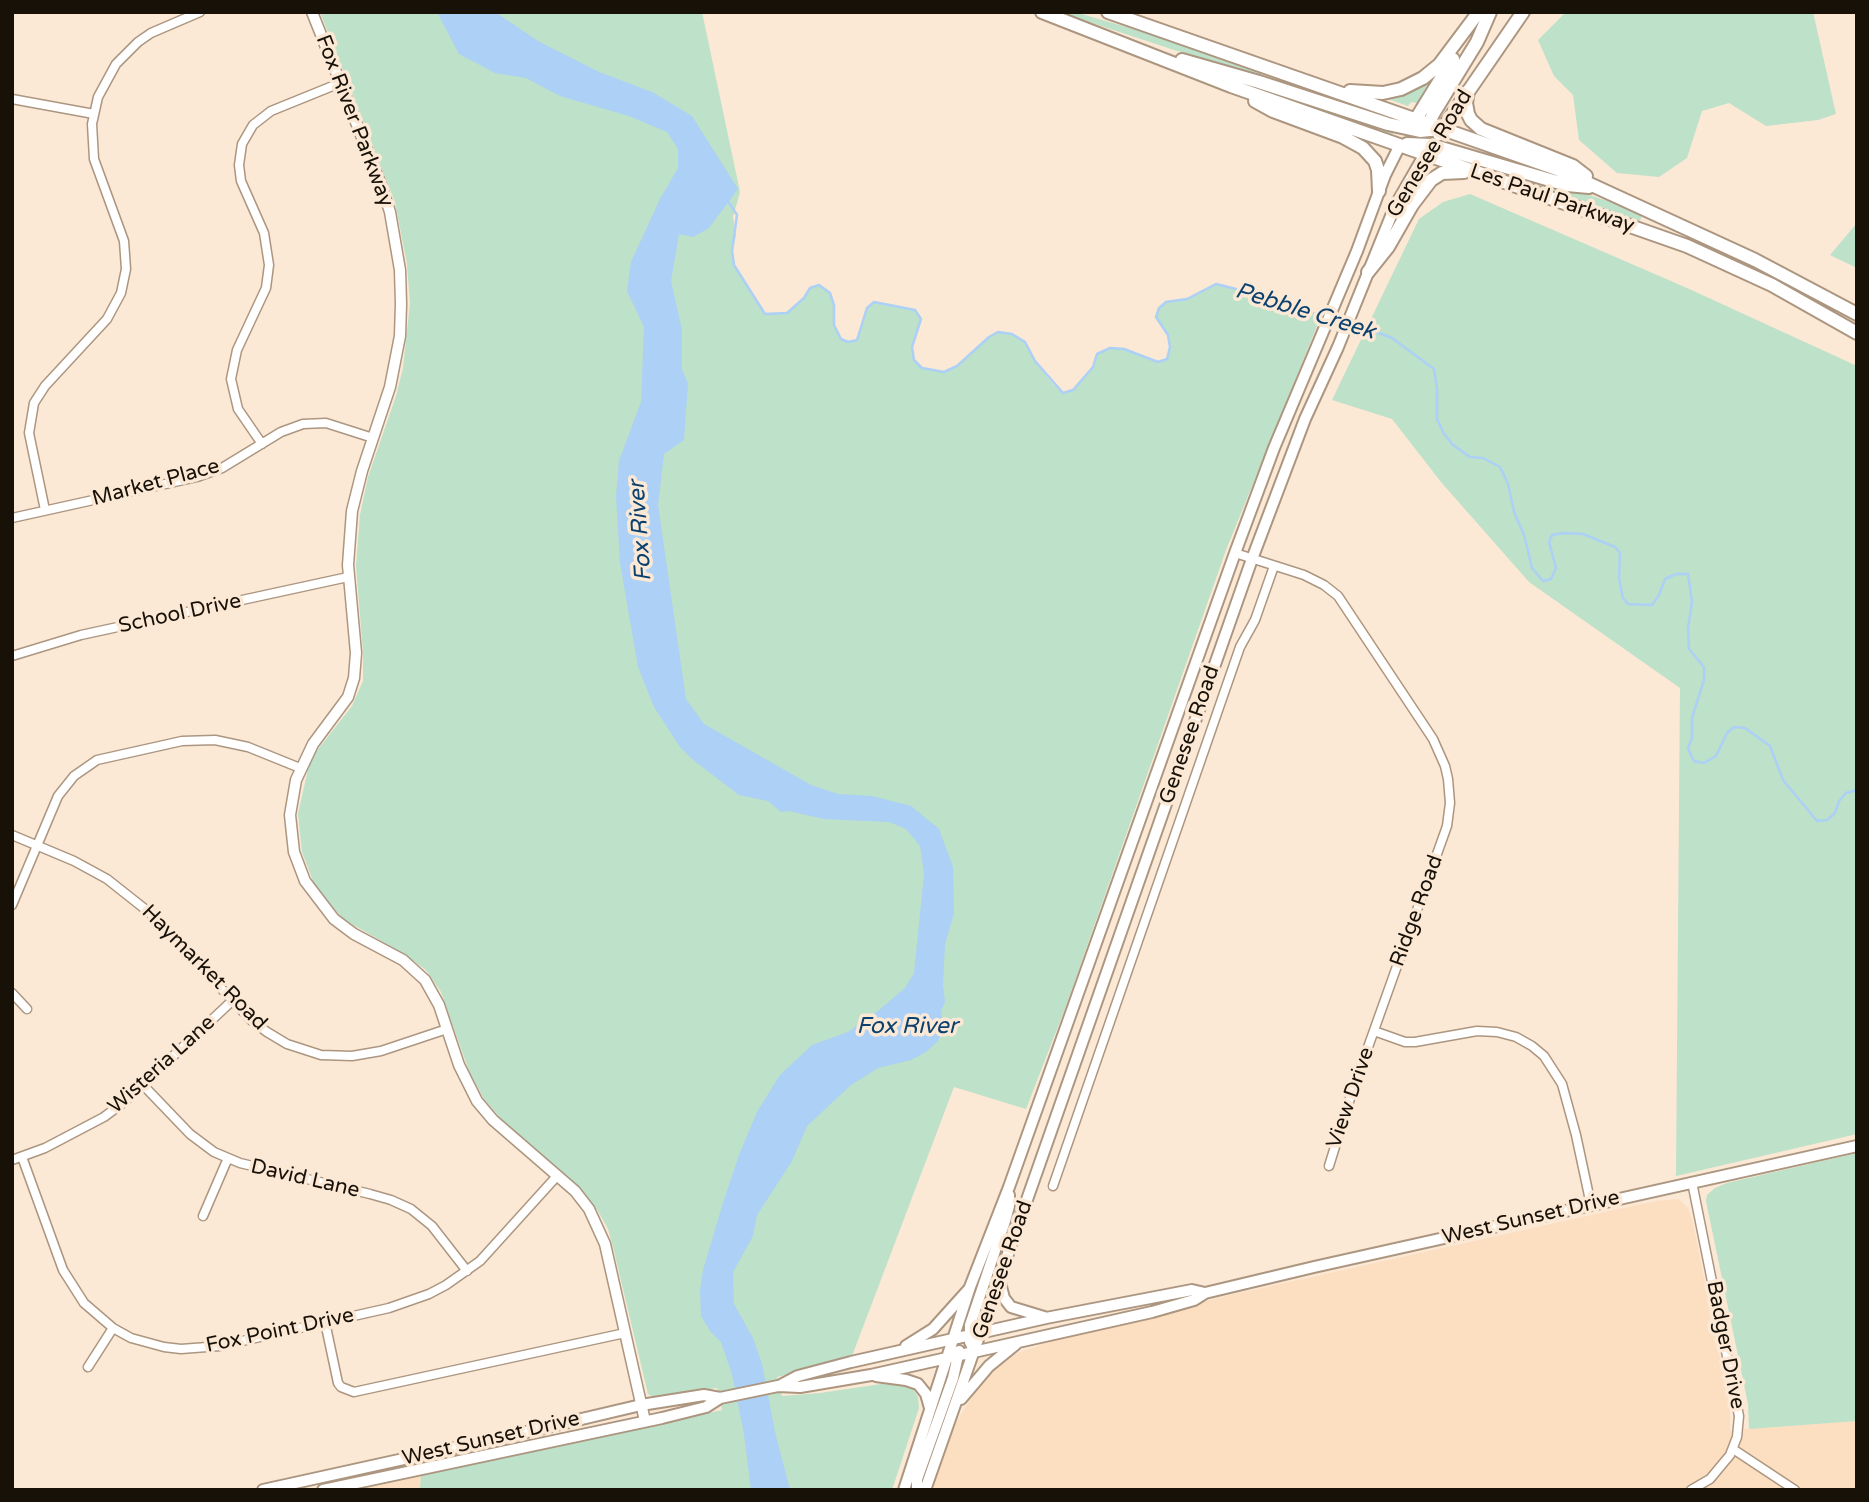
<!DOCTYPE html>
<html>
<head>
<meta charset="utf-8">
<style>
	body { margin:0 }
	#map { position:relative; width:1869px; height:1502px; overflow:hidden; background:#fbe8d5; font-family:"Varela Round",sans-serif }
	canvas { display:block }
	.frame { position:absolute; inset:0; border:14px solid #181108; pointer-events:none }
</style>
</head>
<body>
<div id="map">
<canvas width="1869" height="1502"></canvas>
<div class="frame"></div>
</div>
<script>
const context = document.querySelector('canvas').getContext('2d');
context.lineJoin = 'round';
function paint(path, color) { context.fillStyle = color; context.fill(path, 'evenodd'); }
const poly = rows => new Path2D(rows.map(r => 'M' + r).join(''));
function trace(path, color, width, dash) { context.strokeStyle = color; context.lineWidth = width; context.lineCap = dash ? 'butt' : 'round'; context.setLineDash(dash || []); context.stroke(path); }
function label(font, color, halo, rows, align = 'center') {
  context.font = font + ' "Varela Round",sans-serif'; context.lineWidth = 7; context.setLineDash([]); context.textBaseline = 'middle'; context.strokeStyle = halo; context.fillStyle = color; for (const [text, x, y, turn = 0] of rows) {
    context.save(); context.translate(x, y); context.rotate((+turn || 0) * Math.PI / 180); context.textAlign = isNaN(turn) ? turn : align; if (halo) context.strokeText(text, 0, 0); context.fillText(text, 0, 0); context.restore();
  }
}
paint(poly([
	[1679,1199,1688,1208,1693,1223,1730,1409,1730,1430,1857,1421,1857,1490,931,1490,953,1428,982,1380,997,1364,1020,1352,1074,1334,1226,1296,1614,1210,1656,1201],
	[421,1474,420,1490,359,1490]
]), '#fcdec1');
paint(poly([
	[320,12,702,12,740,192,733,217,736,236,732,251,734,265,765,314,787,312,804,298,810,288,819,285,829,293,834,305,834,325,841,339,848,342,857,340,867,308,874,302,915,310,921,319,912,347,914,360,922,368,944,372,957,366,989,337,998,332,1012,334,1025,342,1035,361,1053,384,1063,393,1073,390,1093,367,1097,354,1110,348,1124,349,1158,362,1167,359,1170,347,1168,336,1156,317,1159,308,1166,302,1187,299,1216,284,1236,289,1260,303,1293,305,1321,316,1226,550,1066,1006,1026,1109,954,1087,852,1356,777,1377,782,1396,820,1393,881,1384,908,1385,912,1387,918,1397,919,1408,892,1490,420,1490,421,1474,722,1410,717,1388,654,1397,648,1394,613,1247,608,1229,598,1211,579,1187,502,1120,484,1099,469,1071,441,992,426,970,404,954,343,919,315,886,302,852,298,814,308,769,315,753,352,706,363,681,363,652,356,566,360,515,368,477,396,396,403,368,410,303,407,264,395,202],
	[1059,12,1074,12,1141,31,1262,72,1261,75,1171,49],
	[1566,12,1813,12,1836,114,1818,120,1766,126,1729,103,1702,111,1687,158,1659,177,1617,173,1579,140,1573,95,1554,76,1538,40],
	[1426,82,1428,84,1417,103,1411,102,1408,106,1388,99,1388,96],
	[1254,85,1394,130,1392,136,1254,87],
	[1470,161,1564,187,1614,203,1642,215,1640,221,1469,164],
	[1470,194,1687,288,1857,366,1857,1134,1676,1176,1680,688,1529,582,1441,482,1392,419,1332,400,1419,219,1443,202],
	[1857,223,1857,268,1830,255],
	[1857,1153,1857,1421,1749,1429,1748,1404,1706,1201,1707,1195,1715,1188,1727,1183]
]), '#bde1c9');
paint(poly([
	[437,12,495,12,538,41,599,72,652,92,692,116,738,189,709,228,693,237,679,234,671,281,682,330,682,369,688,384,684,440,664,454,658,505,686,699,704,724,811,785,838,794,872,796,911,806,939,829,953,867,954,913,945,944,943,984,945,1002,941,1011,943,1027,938,1041,926,1052,911,1060,878,1068,851,1085,807,1126,792,1161,757,1215,753,1236,733,1272,734,1304,753,1338,762,1364,775,1432,790,1490,751,1490,744,1434,732,1374,721,1342,710,1331,701,1316,700,1291,703,1270,723,1203,739,1155,757,1112,780,1075,812,1045,848,1032,878,1011,905,988,914,973,924,874,920,846,906,829,889,822,824,819,789,811,781,812,768,801,739,795,692,759,680,747,654,707,638,667,620,563,616,497,619,461,641,402,644,327,627,291,631,262,660,199,678,168,678,149,667,132,629,116,560,96,526,78,495,73,459,54]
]), '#add0f6');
trace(poly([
	[728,201,737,215,732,251,734,265,765,314,787,313,804,298,810,288,819,285,830,293,834,305,834,325,841,339,848,342,857,340,867,308,874,302,915,310,921,319,912,347,914,360,922,368,944,372,957,366,989,337,998,332,1012,334,1025,342,1035,361,1063,393,1073,390,1093,367,1097,354,1110,348,1124,349,1158,362,1167,359,1170,347,1168,335,1156,317,1159,308,1166,302,1187,299,1216,284,1236,289,1260,303,1293,305,1325,318],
	[1352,326,1379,333,1392,338,1434,369,1437,389,1437,419,1444,434,1453,445,1470,457,1483,458,1500,467,1508,484,1514,512,1524,535,1532,568,1543,581,1551,579,1556,568,1549,542,1552,535,1563,533,1583,534,1615,547,1620,553,1619,579,1623,598,1628,604,1652,605,1659,595,1665,579,1676,574,1688,574,1692,602,1688,628,1689,649,1704,667,1704,680,1692,718,1692,738,1688,749,1694,761,1704,763,1716,756,1727,733,1734,727,1745,728,1770,746,1783,780,1817,821,1827,820,1835,813,1839,801,1846,793,1857,790]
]), '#add0f6', 2.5);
const minor = poly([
	[12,99,94,114],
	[262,444,238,409,231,379,237,350,266,288,269,265,264,233,241,181,239,165,242,144,253,125,271,111,340,83],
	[45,510,29,433,34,403,45,386,107,319,121,293,126,269,124,241,94,159,92,124,98,97,116,64,138,42,151,33,200,12],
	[12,518,197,477,222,468,281,432,303,424,326,423,373,438],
	[1235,553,1304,575,1324,585,1338,596,1433,739,1445,766,1448,779,1450,803,1447,826,1352,1092,1329,1166],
	[12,656,81,635,348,577],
	[12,835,74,861,107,879,150,913,251,1020,267,1032,287,1044,321,1055,352,1056,381,1051,447,1029],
	[12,905,58,796,74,776,97,760,182,741,215,740,248,747,300,768],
	[12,993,27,1009],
	[1374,1031,1405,1042,1415,1042,1477,1031,1497,1032,1516,1037,1532,1046,1544,1056,1562,1084,1576,1135,1591,1205],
	[143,1085,190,1134,214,1152,240,1163,370,1194,391,1200,411,1209,432,1226,467,1271],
	[22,1157,63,1270,84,1303,113,1328,131,1338,164,1347,181,1349,220,1346,389,1308,429,1294,446,1285,480,1261,557,1176],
	[12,1160,45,1148,104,1117,124,1102,233,1000],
	[1053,1186,1240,647,1255,620,1274,566],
	[203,1216,228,1158],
	[325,1322,338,1383,341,1387,354,1392,625,1333],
	[88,1367,113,1328],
	[1733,1449,1795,1490],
	[1691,1490,1710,1479,1730,1455,1737,1437,1739,1416,1692,1182]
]);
const tertiary = poly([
	[312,12,381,185,390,212,400,270,401,304,400,336,390,387,362,471,352,511,348,565,356,653,354,678,348,697,313,744,296,780,290,815,294,852,305,881,334,919,354,934,403,960,425,980,439,1005,459,1065,477,1101,493,1120,575,1191,589,1209,605,1244,645,1421]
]);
const secondary = poly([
	[1000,1283,1004,1298,1011,1307,1044,1317],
	[906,1346,933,1329,969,1289],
	[975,1352,970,1342,970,1325,1005,1221,1009,1206,1009,1195],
	[876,1376,906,1380,918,1384,926,1394,930,1408],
	[781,1385,798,1376,851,1362,1046,1318,1192,1290,1205,1293],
	[961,1399,989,1366,1016,1344],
	[263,1490,535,1430,641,1405,704,1395,720,1398,778,1386,800,1387,871,1375,1152,1312,1194,1300,1205,1293,1314,1267,1857,1146],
	[323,1490,662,1418,706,1407,720,1398],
	[904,1490,970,1287,1009,1187,1235,553,1274,448,1357,251,1385,175,1400,145],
	[917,1490,917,1479,953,1378,959,1351],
	[925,1490,1252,559,1305,419,1338,347,1395,206,1425,154]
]);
const primary = poly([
	[1042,12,1231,86,1687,246,1772,285,1857,333],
	[1108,12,1557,169,1755,260,1857,314],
	[1182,60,1259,82,1388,124,1420,131,1440,129],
	[1350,91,1383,93,1401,89,1423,78,1439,65,1475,17,1481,12],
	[1468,91,1466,103,1468,114,1471,120,1481,129,1573,166,1586,176],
	[1255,101,1273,111,1343,137,1363,148,1375,161,1378,170,1379,191],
	[1413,124,1453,59],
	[1427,130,1433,114,1477,42,1490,12],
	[1439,134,1523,12],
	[1407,144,1431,145,1567,185,1589,187],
	[1368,272,1388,247,1412,205,1431,180,1442,173,1464,172]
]);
trace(minor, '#ac9680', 11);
trace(tertiary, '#ac9680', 13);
trace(secondary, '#ac9680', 14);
trace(primary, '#ac9680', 16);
trace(minor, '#fff', 8);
trace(tertiary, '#fff', 10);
trace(secondary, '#fff', 10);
trace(primary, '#fff', 12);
label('21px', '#181108', '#fbe8d5', [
	["Fox River Parkway",354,121,69],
	["Genesee Road",1430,154,-59],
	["Les Paul Parkway",1552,199,19],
	["Market Place",156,483,-15],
	["School Drive",180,614,-12],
	["Genesee Road",1190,735,-71],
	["Ridge Road",1417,911,-70],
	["Haymarket Road",204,968,45],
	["Wisteria Lane",162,1065,-42],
	["View Drive",1351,1098,-71],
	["David Lane",305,1179,13],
	["West Sunset Drive",1531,1218,-13],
	["Genesee Road",1003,1270,-71],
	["Fox Point Drive",280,1331,-12],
	["Badger Drive",1725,1345,79],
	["West Sunset Drive",491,1439,-13]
]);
label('italic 23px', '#0b416f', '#fbe8d5', [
	["Pebble Creek",1305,312,17],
	["Fox River",641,531,-94],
	["Fox River",907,1027]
]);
</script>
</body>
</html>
